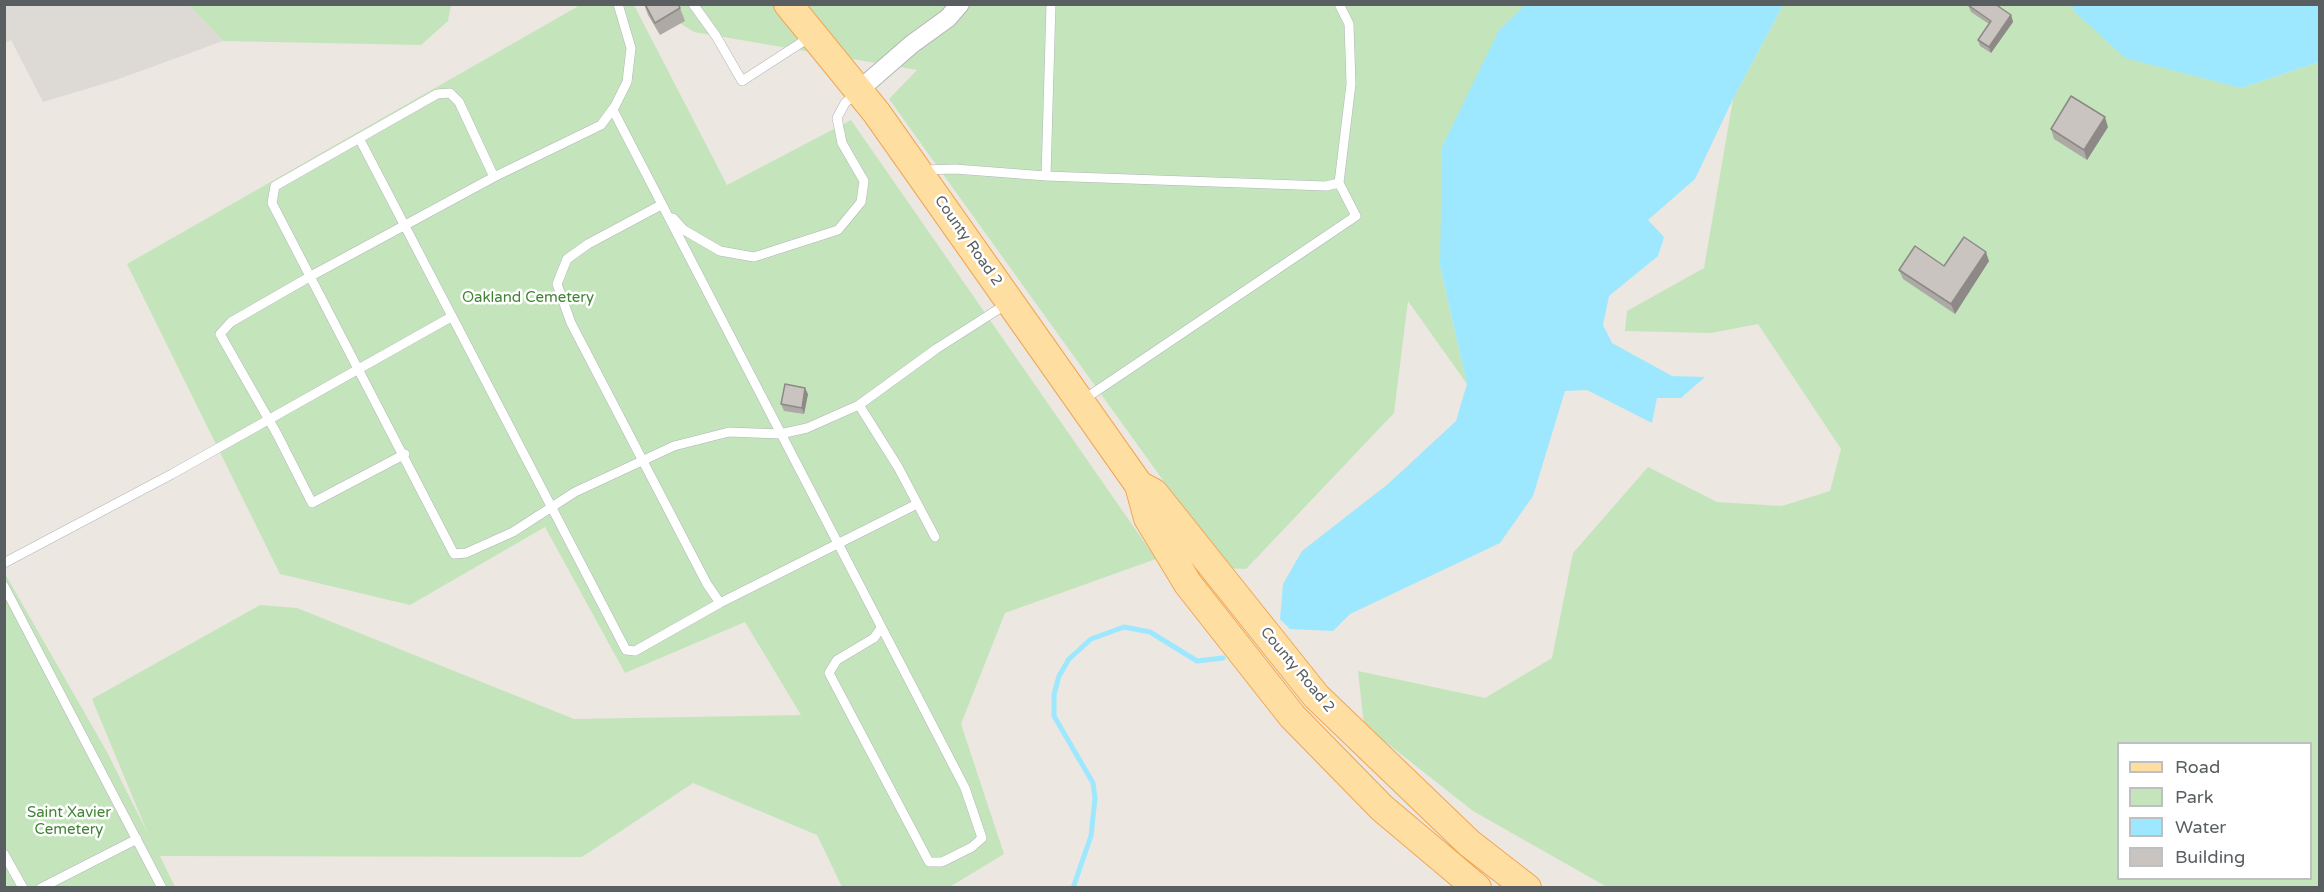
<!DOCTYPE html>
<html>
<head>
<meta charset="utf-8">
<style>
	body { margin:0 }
	#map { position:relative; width:2324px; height:892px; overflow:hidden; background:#ece7e0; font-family:"Varela Round",sans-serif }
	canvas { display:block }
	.frame { position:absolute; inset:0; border:6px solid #595e61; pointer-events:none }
	.legend { position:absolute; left:2117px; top:742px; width:195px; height:138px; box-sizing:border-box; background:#fff; border:2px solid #bdbfc0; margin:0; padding:8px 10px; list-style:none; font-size:18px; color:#595e61 }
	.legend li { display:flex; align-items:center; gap:12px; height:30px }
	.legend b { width:30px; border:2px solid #bdbfc0 }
</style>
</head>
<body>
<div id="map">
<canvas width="2324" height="892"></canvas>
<div class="frame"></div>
<ul class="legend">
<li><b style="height:8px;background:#ffdea2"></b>Road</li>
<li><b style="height:16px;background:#c4e5bc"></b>Park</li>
<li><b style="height:16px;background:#9de8ff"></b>Water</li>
<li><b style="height:16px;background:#c9c4bf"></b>Building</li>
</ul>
</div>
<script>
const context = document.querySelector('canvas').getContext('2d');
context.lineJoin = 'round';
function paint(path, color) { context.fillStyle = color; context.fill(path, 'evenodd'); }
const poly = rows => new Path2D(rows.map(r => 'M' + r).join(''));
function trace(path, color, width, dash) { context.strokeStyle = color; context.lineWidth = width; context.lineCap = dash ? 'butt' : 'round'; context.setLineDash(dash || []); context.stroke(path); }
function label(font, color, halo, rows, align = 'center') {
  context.font = font + ' "Varela Round",sans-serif'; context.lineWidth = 5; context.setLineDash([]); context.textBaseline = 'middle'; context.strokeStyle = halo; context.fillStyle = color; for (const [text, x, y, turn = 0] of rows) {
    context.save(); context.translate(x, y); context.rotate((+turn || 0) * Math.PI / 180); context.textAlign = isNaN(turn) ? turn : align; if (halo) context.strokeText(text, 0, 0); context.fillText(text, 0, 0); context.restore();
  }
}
paint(poly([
	[5,4,189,5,223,41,116,80,43,102,11,40,5,43]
]), '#ddd9d5');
paint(poly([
	[582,4,634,5,727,185,851,120,1156,559,1005,613,961,724,1004,854,948,888,842,887,817,835,693,783,582,857,160,856,175,887,5,887,4,572,107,752,148,834,92,699,260,605,297,608,574,719,801,715,745,622,625,673,545,527,410,605,280,574,127,264],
	[189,5,451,5,448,21,421,45,223,41],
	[660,5,1526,5,1499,30,1440,266,1467,384,1408,301,1394,413,1246,569,1226,568,889,99,917,70,694,32,664,13],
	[1783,5,2071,5,2076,13,2241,88,2319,62,2319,887,1607,887,1473,811,1364,725,1358,671,1485,698,1552,658,1573,553,1648,467,1717,502,1782,506,1830,491,1841,449,1758,324,1711,333,1625,331,1627,311,1704,268,1733,99],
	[2118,744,2310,744,2310,878,2118,878]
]), '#c4e5bc');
paint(poly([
	[1526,4,1783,5,1733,99,1695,179,1648,220,1664,237,1658,256,1609,296,1603,325,1612,343,1672,376,1705,377,1681,398,1657,398,1652,423,1587,390,1565,391,1533,496,1500,543,1350,614,1333,631,1290,629,1280,619,1283,584,1302,551,1388,484,1456,421,1467,384,1440,266,1442,147,1499,30],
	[2071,5,2319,5,2319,62,2241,88,2125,58,2076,13]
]), '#9de8ff');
trace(poly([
	[1073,888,1091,836,1095,798,1093,783,1054,716,1054,695,1059,676,1069,659,1091,639,1124,627,1150,632,1197,661,1223,658]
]), '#9de8ff', 5);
const lane = poly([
	[693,4,716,36,742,81,810,37],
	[613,110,965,788,982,838,972,847,942,862,929,862,829,673,837,660,874,638,881,628],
	[359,138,626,650,635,651,720,603,917,504],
	[923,170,955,169,1046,176,1326,186,1339,183],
	[1046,176,1051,4],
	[494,177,459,102,450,93,437,94,275,186,272,203,454,554,466,553,513,532,575,492,674,446,729,432,780,434,807,428,859,405,936,349,1008,303],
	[664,208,661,205,588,244,567,259,557,284,571,323,707,584,720,603],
	[673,218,684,230,720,251,754,257,838,230,861,202,864,181,842,143,837,118,845,103,856,93],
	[1083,400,1356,216,1339,183,1351,84,1349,24,1339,4],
	[859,405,898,467,935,537],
	[405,454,312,503,277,434,220,334,231,322,311,276,494,177,601,125,615,106,627,82,631,48,618,4],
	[4,563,172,474,451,317],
	[4,586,162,888],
	[4,854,23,888],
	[41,888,137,839]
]);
const street = poly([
	[858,91,912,44,948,18,960,4]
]);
const primary = poly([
	[788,4,876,112,1139,485,1148,518,1188,584,1292,716,1382,808,1477,888],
	[1139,485,1154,493,1316,696,1469,843,1527,888]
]);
trace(lane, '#b1b5b8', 10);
trace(street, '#b1b5b8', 20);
trace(primary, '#f2a653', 30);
trace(lane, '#fff', 9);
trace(street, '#fff', 18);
trace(primary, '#ffdea2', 28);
paint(poly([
	[644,4,680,8,685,21,660,35,648,15],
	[1968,5,2011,15,2013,22,1991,53,1980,46,1978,40,1989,24,1971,12],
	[2108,127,2087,160,2054,139,2051,129],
	[1989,261,1955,314,1903,279,1899,270,1944,266],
	[808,394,804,414,784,411,781,404]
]), '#ada9a4');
paint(poly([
	[2011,15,2013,22,1991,53,1989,47],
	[2105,117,2108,127,2087,160,2084,150],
	[1986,252,1989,261,1955,314,1951,304],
	[805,388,808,394,804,414,802,408]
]), '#8d8986');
const building = poly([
	[645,4,678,4,680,8,655,23,645,4],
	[1969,4,1995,4,2011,15,1989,47,1978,40,1991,21,1968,5,1969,4],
	[2071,96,2105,117,2084,150,2051,129,2071,96],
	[1964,237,1986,252,1951,304,1899,270,1915,246,1944,266,1964,237],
	[785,384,805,388,802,408,781,404,785,384]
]);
paint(building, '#c9c4bf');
trace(building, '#8d8986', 1.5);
label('15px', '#595e61', '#fff', [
	["County Road 2",968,241,55],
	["County Road 2",1297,670,50]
]);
label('15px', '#408534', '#fff', [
	["Oakland Cemetery",528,298],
	["Saint Xavier",69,813],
	["Cemetery",69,830]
]);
</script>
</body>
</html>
